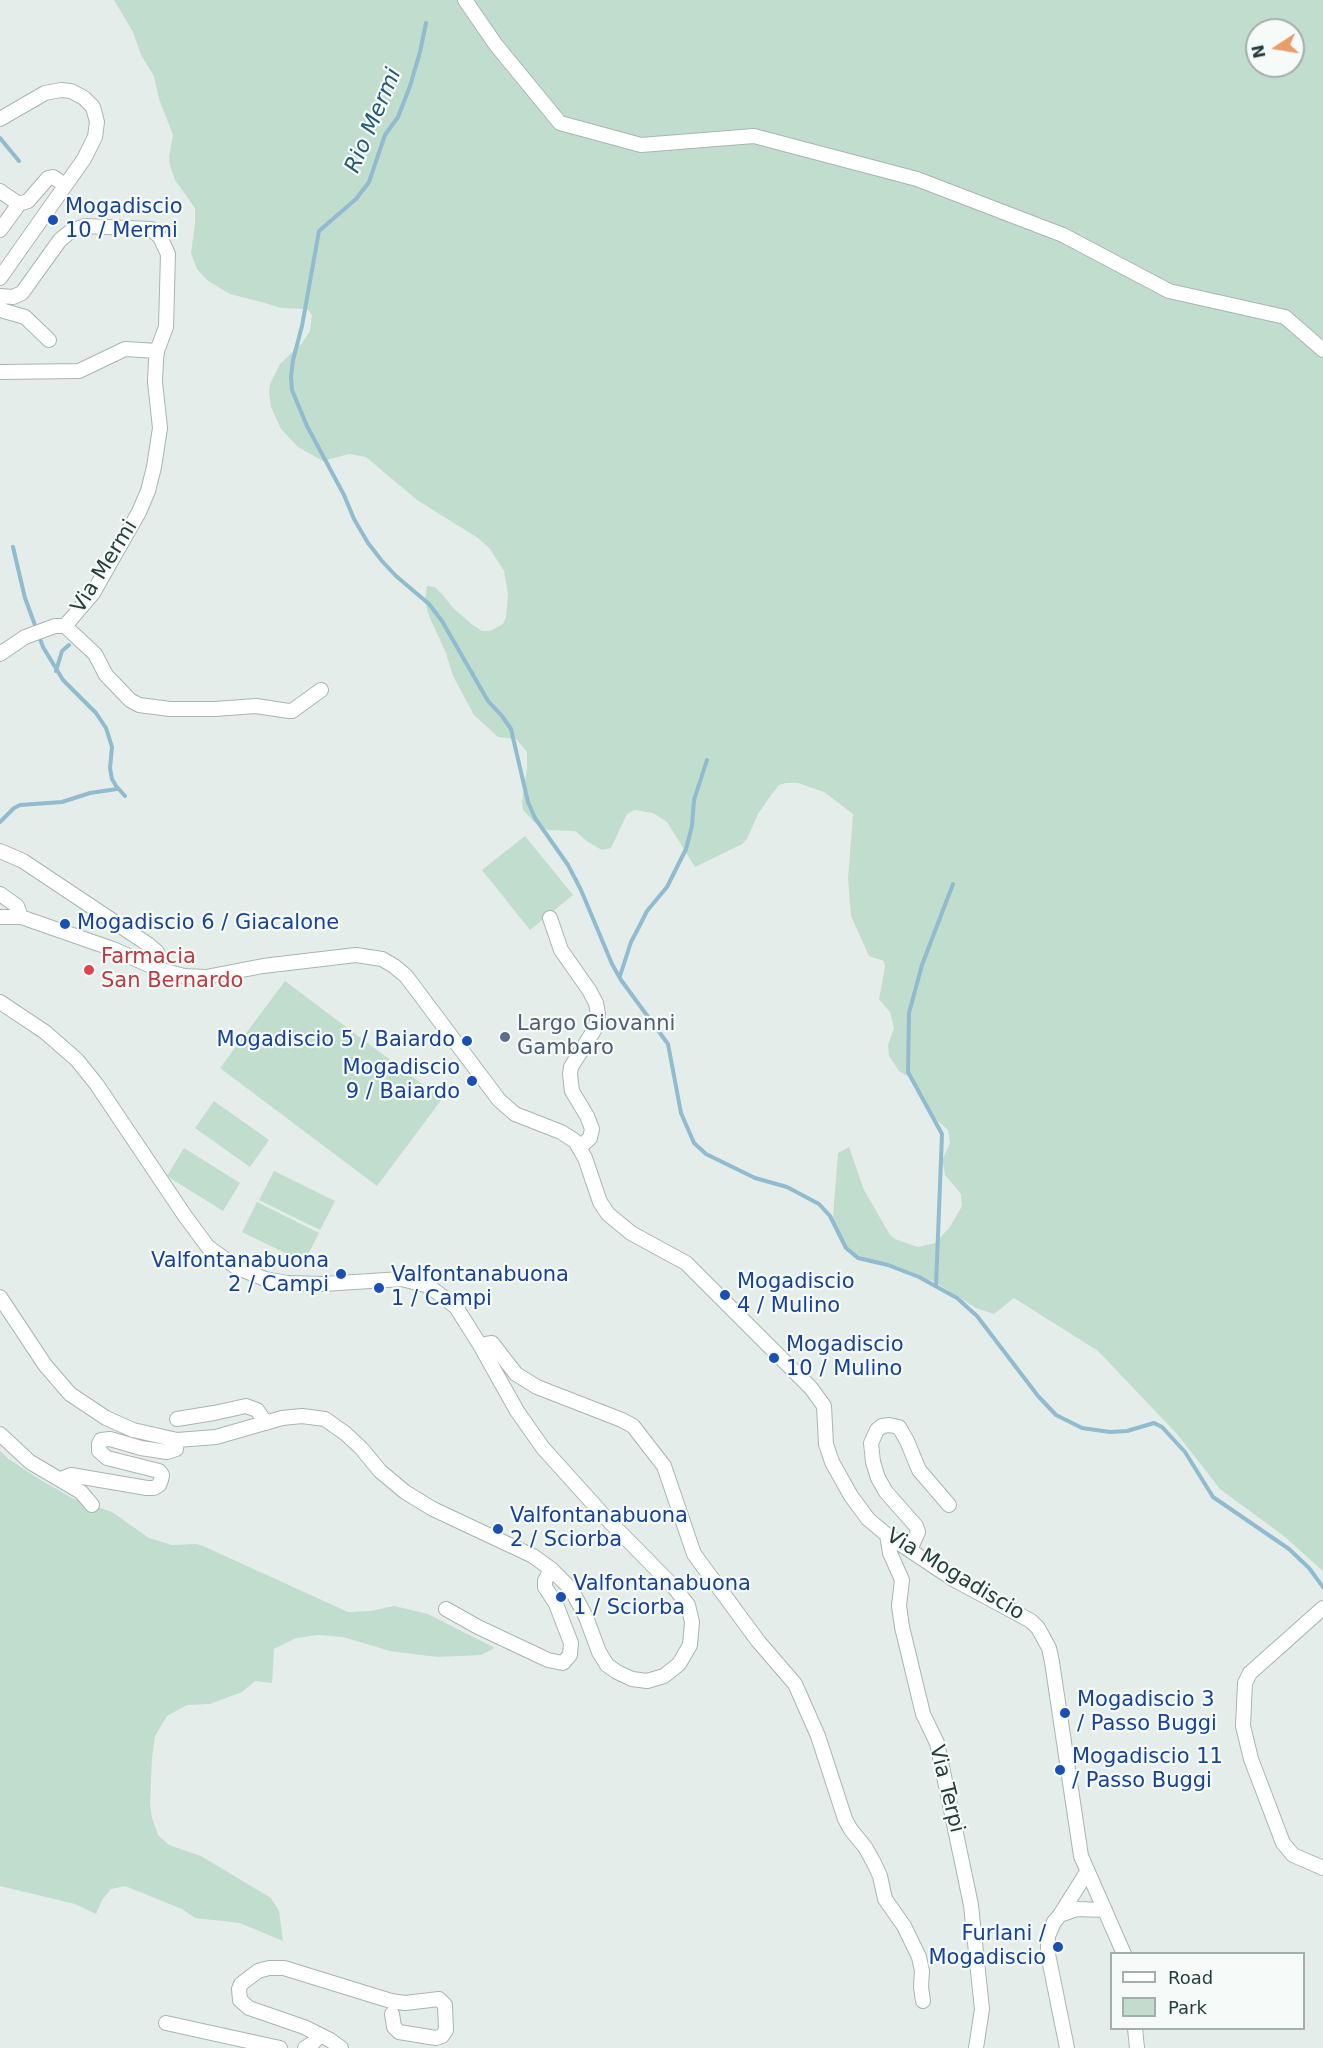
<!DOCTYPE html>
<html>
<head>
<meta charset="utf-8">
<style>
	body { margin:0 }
	#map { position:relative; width:1323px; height:2048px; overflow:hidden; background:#e5edeb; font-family:"DejaVu Sans",sans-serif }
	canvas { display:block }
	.legend { position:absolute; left:1110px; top:1952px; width:195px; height:78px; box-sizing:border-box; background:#f6faf9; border:2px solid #a2afad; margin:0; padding:8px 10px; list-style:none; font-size:18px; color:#253e3c }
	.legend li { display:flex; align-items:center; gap:12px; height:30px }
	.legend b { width:30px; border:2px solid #a2afad }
	.north { position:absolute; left:1245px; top:18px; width:60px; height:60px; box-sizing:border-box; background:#f6faf9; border:2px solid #a2afad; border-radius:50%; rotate:258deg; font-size:16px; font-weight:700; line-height:24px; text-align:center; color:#253e3c }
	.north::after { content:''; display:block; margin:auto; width:21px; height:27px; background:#e99d68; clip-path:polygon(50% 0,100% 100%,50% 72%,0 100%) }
</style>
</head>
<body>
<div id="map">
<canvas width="1323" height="2048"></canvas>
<ul class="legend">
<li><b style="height:8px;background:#fff"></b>Road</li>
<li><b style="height:16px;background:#c0ddcd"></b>Park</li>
</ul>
<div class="north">N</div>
</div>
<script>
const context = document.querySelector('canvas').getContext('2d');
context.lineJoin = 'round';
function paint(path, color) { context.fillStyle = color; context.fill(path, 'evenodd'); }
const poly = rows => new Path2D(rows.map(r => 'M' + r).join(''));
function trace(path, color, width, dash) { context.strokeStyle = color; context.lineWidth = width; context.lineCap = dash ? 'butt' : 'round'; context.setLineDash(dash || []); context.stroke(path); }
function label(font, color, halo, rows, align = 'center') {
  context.font = font + ' "DejaVu Sans",sans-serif'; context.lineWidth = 4.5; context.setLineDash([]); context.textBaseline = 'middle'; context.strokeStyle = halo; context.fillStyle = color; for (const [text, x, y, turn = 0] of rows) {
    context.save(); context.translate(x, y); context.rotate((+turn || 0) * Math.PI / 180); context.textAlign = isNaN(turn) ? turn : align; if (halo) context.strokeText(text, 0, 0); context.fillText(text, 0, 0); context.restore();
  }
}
paint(poly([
	[114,0,1323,0,1323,1571,1285,1537,1220,1489,1177,1434,1098,1351,1014,1298,994,1314,976,1308,933,1281,856,1256,846,1249,836,1229,833,1216,838,1153,849,1147,864,1190,890,1235,895,1239,918,1247,935,1243,950,1227,962,1206,961,1194,945,1175,943,1164,943,1158,950,1143,948,1130,930,1114,909,1077,899,1071,889,1056,888,1045,894,1028,890,1012,879,999,885,967,884,961,869,956,851,916,848,879,853,814,824,792,798,783,786,783,779,785,771,795,758,814,747,839,742,844,695,867,667,822,653,813,635,810,627,814,611,848,602,850,588,842,575,831,548,830,534,822,523,810,522,802,527,768,527,752,516,739,498,737,474,715,453,676,446,653,429,616,425,601,427,586,435,587,442,594,454,609,474,626,482,631,490,631,503,624,506,617,508,594,504,571,490,549,478,538,417,500,366,457,349,454,323,461,298,447,281,429,271,407,269,392,270,384,280,364,302,343,310,331,312,315,307,309,281,308,265,303,230,294,208,281,197,269,191,253,195,223,195,208,175,180,170,165,169,157,173,135,159,99,154,76,141,55,133,32],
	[1257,30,1293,30,1293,66,1257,66],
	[525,836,573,895,530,930,482,870],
	[285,981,442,1099,377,1186,220,1068],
	[214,1101,269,1140,250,1167,195,1128],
	[184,1148,240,1183,223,1211,167,1176],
	[274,1171,335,1201,320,1230,259,1200],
	[257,1202,319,1233,304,1262,242,1232],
	[0,1451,10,1460,39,1479,72,1498,112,1512,149,1538,172,1545,196,1544,203,1546,348,1612,371,1611,394,1606,428,1614,495,1648,481,1655,437,1657,390,1651,343,1637,319,1635,296,1638,274,1649,272,1683,255,1681,242,1692,210,1704,187,1705,167,1716,155,1736,152,1758,150,1804,152,1818,158,1835,169,1845,201,1856,271,1898,279,1911,283,1941,240,1923,195,1918,182,1909,125,1886,111,1889,102,1900,96,1914,75,1904,0,1886]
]), '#c0ddcd');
trace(poly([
	[426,23,420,52,410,86,398,117,385,135,369,182,356,199,319,231,302,326,293,360,291,377,292,390,307,426,344,495,354,519,368,543,382,561,396,576,429,604,442,621,488,701,502,716,511,729,528,802,535,818,568,865,581,890,612,964,621,980,668,1044,681,1113,694,1143,706,1154,755,1178,787,1187,819,1204,830,1216,846,1248,858,1258,888,1265,919,1277,957,1298,977,1316,1038,1396,1056,1415,1082,1428,1110,1432,1127,1431,1154,1423,1162,1427,1185,1452,1213,1497,1289,1549,1309,1568,1323,1587],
	[0,138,19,161],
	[13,547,25,598,43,647,63,680,96,713,106,728,112,747,110,768,112,779,116,786,125,796],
	[56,671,62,651,69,645],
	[0,822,14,808,20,805,62,802,90,793,117,789],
	[620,976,631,942,640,925,647,911,667,887,686,849,692,826,694,800,707,760],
	[936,1286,942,1134,908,1072,909,1013,922,965,953,884]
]), '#91bbce', 4);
const minor = poly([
	[465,0,496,45,560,123,641,145,754,136,917,179,1063,235,1169,291,1285,317,1323,350],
	[0,119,45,93,61,90,71,91,84,98,93,107,97,122,95,137,84,159,0,278],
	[0,191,19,204,28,201,48,178,53,177,65,185],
	[0,230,19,204],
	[0,296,13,297,22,293,60,240,71,231,85,226,151,229,160,237,168,254,166,327,157,351,156,360,155,382,160,428,154,467,148,491,139,512,93,593,65,626],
	[0,308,4,311,25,317,49,340],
	[0,372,79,371,125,349,157,351],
	[65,626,95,654,106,675,130,700,139,705,170,709,215,709,256,706,289,711,292,711,321,690],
	[0,654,25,637,55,626,65,626],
	[0,851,23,861,149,945,157,952,159,959,158,969],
	[0,894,17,906,21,917],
	[0,917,21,917,113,949,158,969,184,976,206,977,263,966,356,955,382,959,394,966,406,976,499,1100,515,1114,561,1132,575,1141,585,1158,600,1202,608,1214,631,1233,686,1263,811,1388,824,1406,826,1444,832,1462,851,1496,868,1519,887,1535,953,1579,1031,1621,1038,1628,1049,1648,1052,1662,1081,1856,1124,1954],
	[550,918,561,950,589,990,596,1003,598,1014,596,1027,571,1067,570,1074,572,1091,587,1116,592,1129,590,1138,580,1147],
	[0,1002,45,1032,77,1060,97,1085,185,1216,208,1247,236,1267,265,1279,287,1283,323,1284,402,1279,429,1286,456,1307,480,1345,517,1411,543,1448,607,1519,673,1586,688,1605,692,1622,690,1645,679,1664,664,1676,647,1681,632,1679,617,1672,607,1665,599,1652,586,1617,571,1589,551,1569,533,1556,433,1509,405,1492,380,1471,361,1448,346,1434,325,1419,302,1416,282,1418,216,1437,177,1440,133,1430,106,1418,70,1394,45,1365,0,1297],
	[480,1345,492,1343,516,1374,537,1387,622,1420,633,1426,664,1466,694,1554,758,1641,795,1684,818,1736,845,1819,851,1830,865,1847,874,1863,880,1876,885,1899,904,1926,919,1957,922,1971,921,1987,923,2001],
	[177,1419,214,1413,246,1406,257,1410,266,1423],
	[0,1434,30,1462,81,1492,92,1505],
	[61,1479,71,1475,147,1488,154,1488,159,1485,161,1480,162,1475,159,1471,107,1458,99,1451,99,1444,101,1440,110,1439,141,1448,167,1452,176,1449,177,1440],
	[887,1535,890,1553,902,1580,899,1606,902,1627,923,1714,937,1743,971,1905,982,2009,976,2048],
	[910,1550,918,1532,916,1526,886,1492,878,1478,873,1462,871,1443,877,1430,882,1426,889,1425,899,1427,907,1441,919,1470,949,1505],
	[1323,1608,1250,1673,1245,1683,1243,1726,1251,1759,1283,1843,1293,1855,1323,1868],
	[446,1609,478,1627,548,1660,563,1663,570,1655,571,1643,556,1604,545,1587,545,1581,551,1569],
	[1060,1915,1087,1872],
	[166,2023,280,2048],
	[1135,2028,1137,2048],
	[305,2048,313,2043,320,2035],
	[341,2048,330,2040,304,2027,249,2008,240,2000,239,1989,241,1984,258,1971,269,1968,284,1968,391,2001,405,2003,439,1999,445,2005,446,2030,442,2036,436,2038,399,2032,394,2027,392,2014],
	[1067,2048,1048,1954,1048,1936,1054,1922,1060,1915,1077,1909,1105,1910]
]);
trace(minor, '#a8b5b3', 16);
trace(minor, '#fff', 14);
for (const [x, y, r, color] of [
	[53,220,6,"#1a4fb4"],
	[65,924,6,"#1a4fb4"],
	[89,970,6,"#e0444e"],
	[505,1037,6,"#5c6f8a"],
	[467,1041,6,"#1a4fb4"],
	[472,1081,6,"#1a4fb4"],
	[341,1274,6,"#1a4fb4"],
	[379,1288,6,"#1a4fb4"],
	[725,1295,6,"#1a4fb4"],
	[774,1358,6,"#1a4fb4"],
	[498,1529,6,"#1a4fb4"],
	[561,1597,6,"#1a4fb4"],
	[1065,1713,6,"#1a4fb4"],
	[1060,1770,6,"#1a4fb4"],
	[1058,1947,6,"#1a4fb4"]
]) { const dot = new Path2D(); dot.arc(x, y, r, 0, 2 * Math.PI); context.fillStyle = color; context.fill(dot); trace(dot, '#f6faf9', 2); }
label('21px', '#164399', '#f6faf9', [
	["Mogadiscio",65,208],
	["10 / Mermi",65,232],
	["Mogadiscio 6 / Giacalone",77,924],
	["Mogadiscio 5 / Baiardo",455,1041,"right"],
	["Mogadiscio",460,1069,"right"],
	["9 / Baiardo",460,1093,"right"],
	["Valfontanabuona",329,1262,"right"],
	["2 / Campi",329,1286,"right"],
	["Valfontanabuona",391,1276],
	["1 / Campi",391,1300],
	["Mogadiscio",737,1283],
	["4 / Mulino",737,1307],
	["Mogadiscio",786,1346],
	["10 / Mulino",786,1370],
	["Valfontanabuona",510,1517],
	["2 / Sciorba",510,1541],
	["Valfontanabuona",573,1585],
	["1 / Sciorba",573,1609],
	["Mogadiscio 3",1077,1701],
	["/ Passo Buggi",1077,1725],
	["Mogadiscio 11",1072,1758],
	["/ Passo Buggi",1072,1782],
	["Furlani /",1046,1935,"right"],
	["Mogadiscio",1046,1959,"right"]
], 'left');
label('21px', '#253e3c', '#f6faf9', [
	["Via Mermi",105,567,-58],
	["Via Mogadiscio",955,1575,31],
	["Via Terpi",946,1789,76]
]);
label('21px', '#be3a42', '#f6faf9', [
	["Farmacia",101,958],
	["San Bernardo",101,982]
], 'left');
label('21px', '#4e5e75', '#f6faf9', [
	["Largo Giovanni",517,1025],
	["Gambaro",517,1049]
], 'left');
label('italic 22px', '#235b77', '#f6faf9', [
	["Rio Mermi",374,121,-67]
]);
</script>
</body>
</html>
